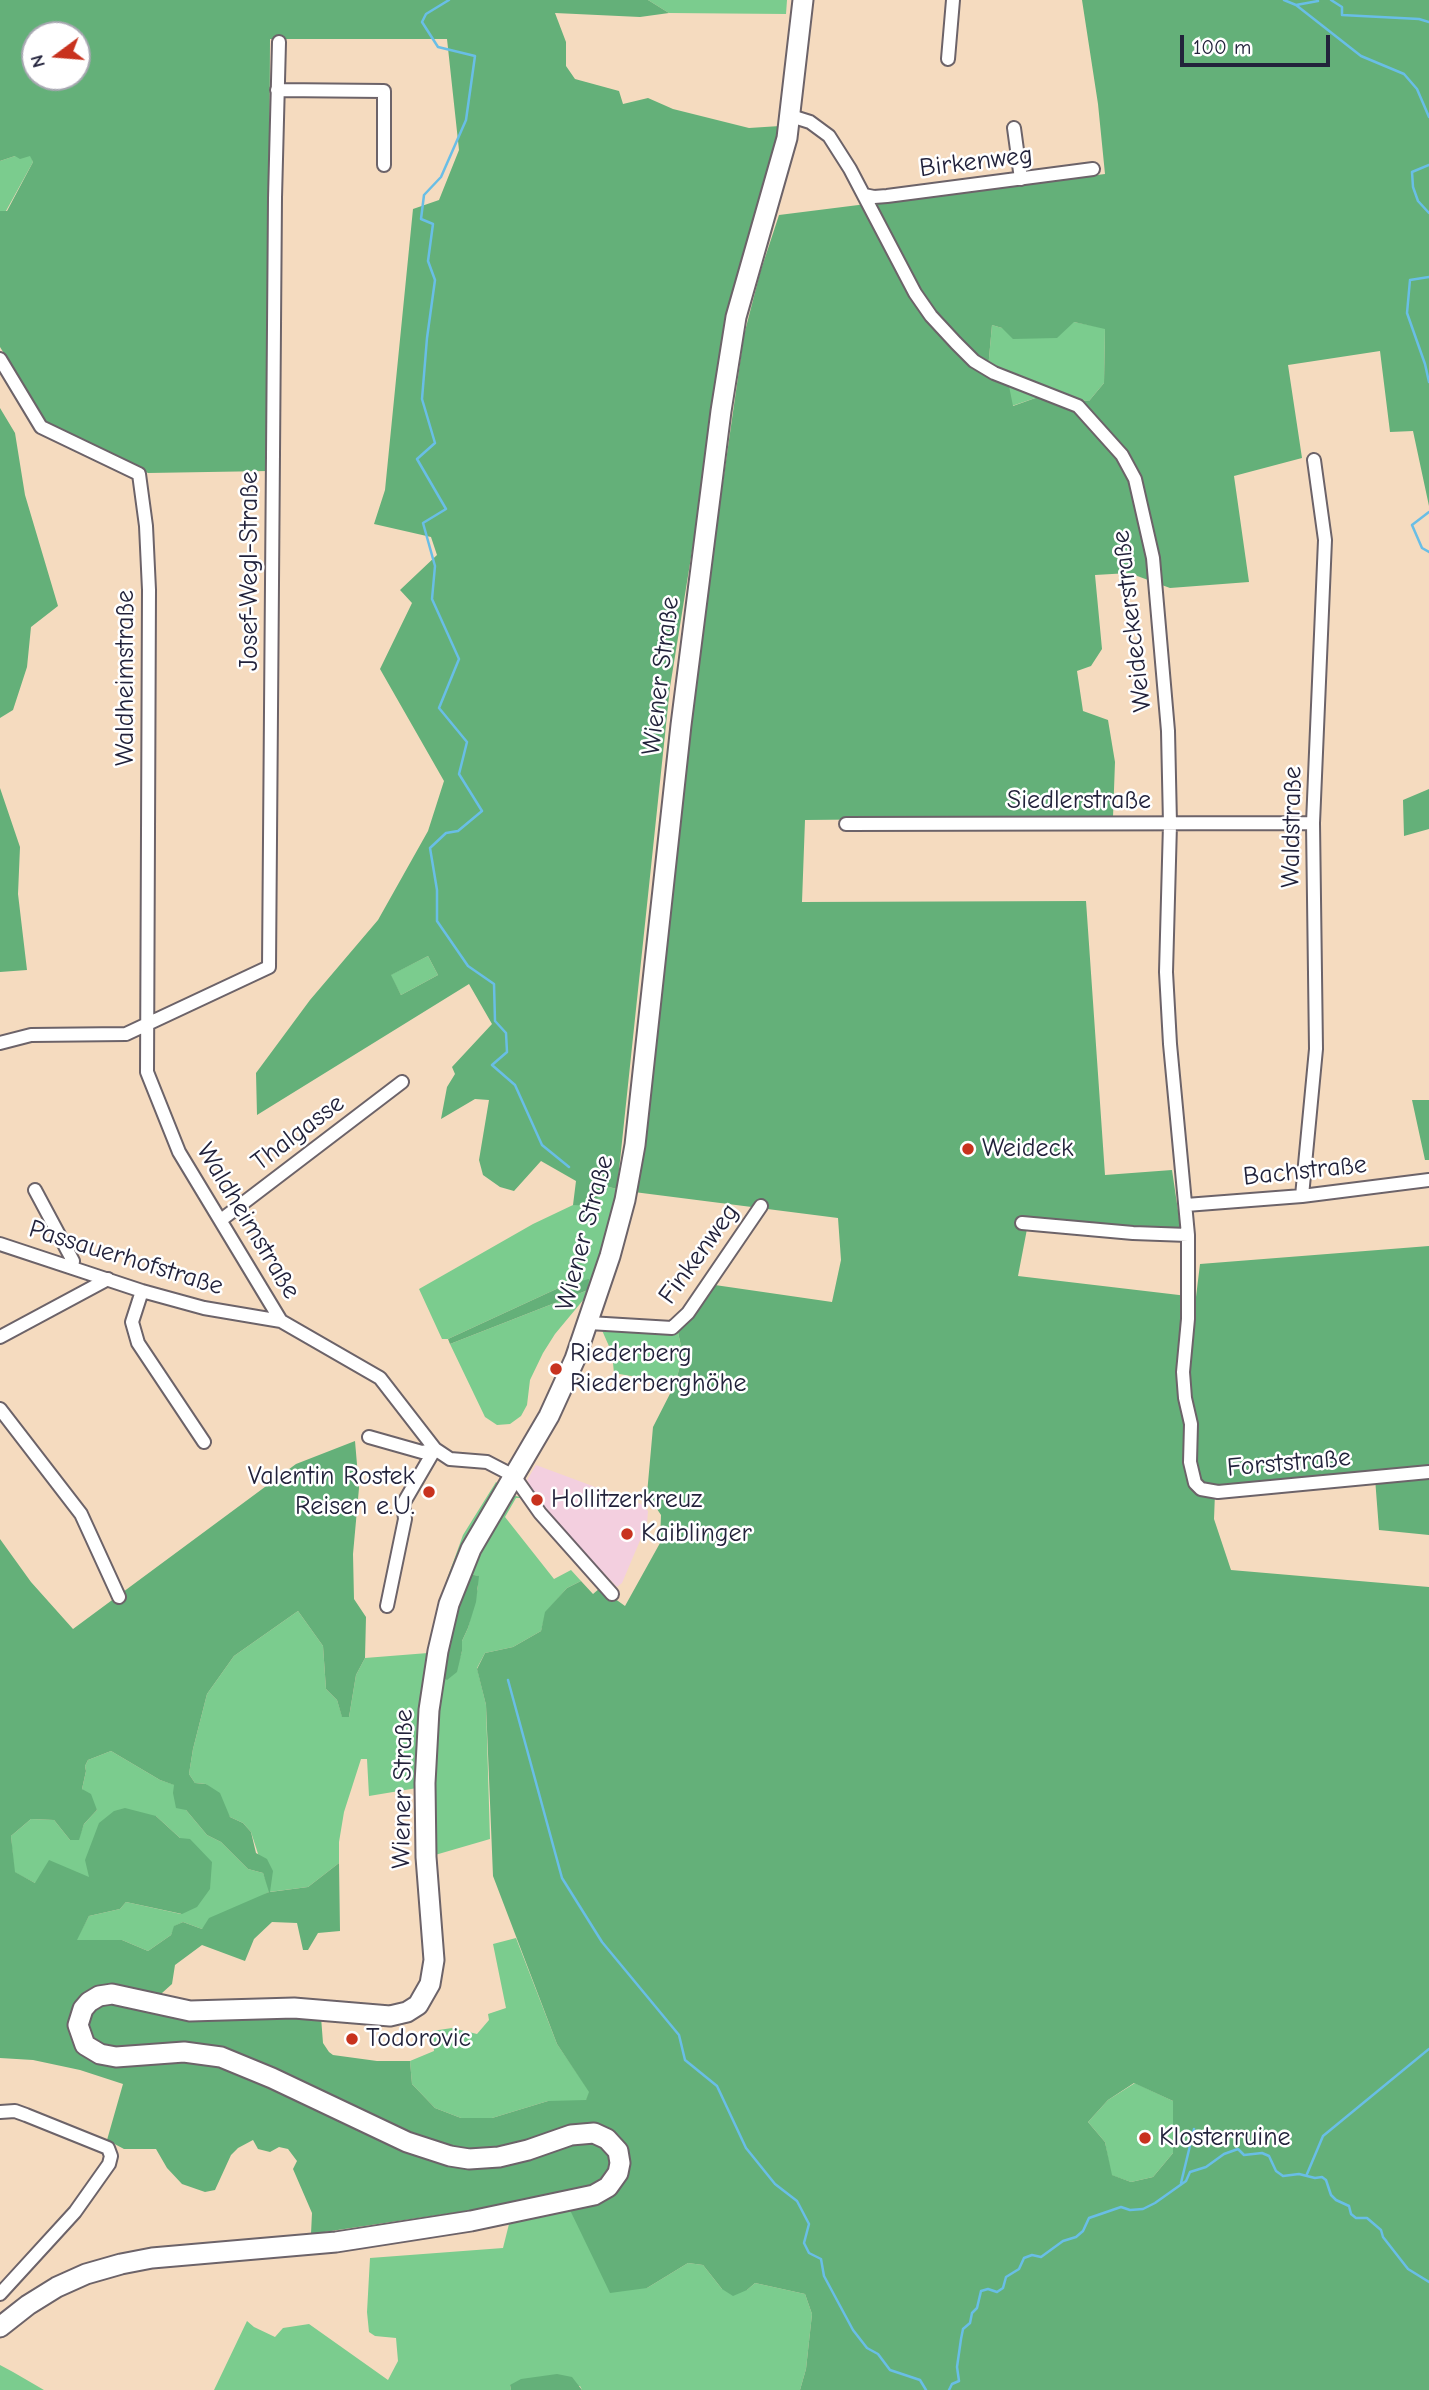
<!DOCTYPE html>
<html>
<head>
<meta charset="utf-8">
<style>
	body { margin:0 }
	#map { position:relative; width:1429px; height:2390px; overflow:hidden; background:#f5dbbf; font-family:"Comic Neue",sans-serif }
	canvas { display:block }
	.north { position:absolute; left:21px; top:21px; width:70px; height:70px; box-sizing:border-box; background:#fff; border:2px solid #a7a7b1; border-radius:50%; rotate:254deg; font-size:19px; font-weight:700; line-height:28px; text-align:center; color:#22223b }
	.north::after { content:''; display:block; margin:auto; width:24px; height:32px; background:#c8321e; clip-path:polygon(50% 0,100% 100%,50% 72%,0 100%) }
	.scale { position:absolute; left:1180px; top:35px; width:150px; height:32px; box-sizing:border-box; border:4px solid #22223b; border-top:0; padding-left:9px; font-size:21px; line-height:24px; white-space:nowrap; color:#22223b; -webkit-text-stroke:5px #fff; paint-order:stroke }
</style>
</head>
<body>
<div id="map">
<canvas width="1429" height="2390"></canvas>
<div class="north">N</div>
<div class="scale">100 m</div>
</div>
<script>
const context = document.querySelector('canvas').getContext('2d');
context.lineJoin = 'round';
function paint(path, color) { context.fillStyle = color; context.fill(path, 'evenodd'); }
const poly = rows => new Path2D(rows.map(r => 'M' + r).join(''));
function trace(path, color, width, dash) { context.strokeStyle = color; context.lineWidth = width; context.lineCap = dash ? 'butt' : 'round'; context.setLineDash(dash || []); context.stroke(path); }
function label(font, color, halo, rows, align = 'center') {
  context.font = font + ' "Comic Neue",sans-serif'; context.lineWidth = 5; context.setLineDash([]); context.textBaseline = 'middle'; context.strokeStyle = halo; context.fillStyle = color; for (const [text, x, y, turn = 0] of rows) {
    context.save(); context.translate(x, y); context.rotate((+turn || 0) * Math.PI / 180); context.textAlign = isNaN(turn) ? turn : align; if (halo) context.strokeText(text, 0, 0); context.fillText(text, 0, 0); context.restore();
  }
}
paint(poly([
	[536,1465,641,1504,648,1511,647,1524,622,1583,617,1587,602,1571,600,1571,538,1502,527,1480]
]), '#f3cfdf');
paint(poly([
	[648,0,787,0,786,14,669,13],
	[15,156,31,156,33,162,6,211,0,211,0,161],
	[1074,322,1105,328,1104,383,1089,401,1041,396,1012,406,988,369,992,325,1002,328],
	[428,956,438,975,401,995,390,975],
	[605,1186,617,1189,594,1287,555,1334,543,1353,530,1380,527,1405,521,1416,510,1424,497,1425,485,1417,450,1344,588,1290,565,1285,448,1339,442,1339,419,1289,533,1224,573,1205,592,1205],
	[601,1328,677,1328,683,1355,675,1384,614,1373,612,1353],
	[496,1482,512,1495,524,1498,516,1498,505,1517,554,1579,571,1570,581,1581,567,1588,546,1612,541,1631,513,1647,485,1653,477,1668,486,1705,490,1839,435,1855,417,1788,369,1796,367,1759,361,1759,344,1812,339,1842,339,1863,308,1887,269,1892,202,1929,183,1922,175,1926,171,1935,148,1951,122,1940,76,1940,89,1916,120,1909,126,1902,181,1914,180,1838,156,1816,90,1878,35,1883,14,1872,11,1836,31,1819,54,1820,70,1840,78,1840,84,1824,97,1810,82,1789,86,1771,85,1766,88,1760,111,1751,160,1780,175,1785,186,1810,207,1835,221,1842,248,1869,263,1873,270,1891,251,1832,243,1823,230,1817,206,1784,195,1783,189,1774,193,1749,207,1694,234,1656,298,1611,323,1646,326,1689,337,1700,342,1716,349,1717,356,1675,365,1658,428,1653,442,1593,463,1535],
	[470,1574,478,1576,478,1587,468,1628,462,1641,462,1651,458,1664],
	[516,1938,557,2044,590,2092,586,2101,548,2101,492,2118,461,2118,435,2108,412,2084,410,2061,434,2051,432,2031,452,2028,477,2034,489,2020,488,2014,506,2008,493,1944],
	[1135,2083,1173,2101,1173,2153,1153,2177,1131,2182,1111,2175,1105,2142,1088,2122,1108,2100],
	[569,2208,647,2288,688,2263,703,2265,722,2289,747,2290,755,2283,805,2294,812,2314,806,2369,800,2390,582,2390,580,2386,510,2385,511,2390,214,2390,247,2321,254,2327,275,2337,283,2328,309,2324,388,2380,398,2361,396,2338,375,2336,369,2332,367,2312,370,2258,503,2248,509,2224],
	[0,2365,13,2372,44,2390,0,2390]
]), '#7bcc8e');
paint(poly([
	[0,0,648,0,669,13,640,17,555,13,566,42,566,66,575,79,619,91,623,104,648,98,673,109,749,128,780,126,732,304,670,687,617,1189,605,1186,592,1206,573,1205,576,1181,541,1161,514,1191,500,1187,483,1175,479,1160,489,1100,475,1099,441,1119,447,1087,455,1074,452,1067,492,1024,469,984,257,1115,256,1073,310,1000,378,920,428,831,444,781,380,669,412,603,400,590,437,555,431,537,374,524,385,490,413,209,439,200,459,150,447,39,270,39,268,471,148,473,47,423,0,347,0,211,7,211,33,162,30,156,20,159,15,156,0,161],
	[35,35,77,35,77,77,35,77],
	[428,956,438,975,401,995,391,975],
	[1082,0,1429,0,1429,506,1413,431,1390,432,1380,351,1288,365,1302,458,1234,476,1249,582,1170,588,1129,573,1095,575,1102,649,1091,666,1077,671,1083,711,1108,720,1115,762,1113,817,805,820,802,902,1086,901,1105,1175,1172,1170,1181,1231,1027,1229,1018,1276,1196,1297,1200,1264,1429,1246,1429,1535,1379,1530,1375,1478,1215,1493,1214,1519,1231,1570,1429,1587,1429,2390,800,2390,806,2369,812,2314,805,2294,755,2283,747,2290,733,2296,722,2289,703,2265,688,2263,647,2288,610,2293,569,2208,485,2208,311,2234,312,2213,293,2169,297,2161,288,2149,279,2147,270,2152,258,2149,253,2140,238,2148,231,2155,215,2190,205,2192,182,2184,167,2168,156,2149,124,2149,107,2140,123,2084,80,2070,33,2060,0,2058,0,1539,31,1582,73,1629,296,1464,355,1441,359,1488,353,1554,354,1599,366,1617,365,1658,356,1675,349,1717,342,1717,337,1700,326,1689,323,1646,298,1611,234,1656,207,1694,193,1749,189,1774,195,1783,206,1784,220,1793,230,1817,243,1823,251,1832,256,1853,267,1859,273,1871,270,1892,308,1887,339,1863,340,1931,318,1933,308,1950,303,1950,297,1923,272,1922,254,1939,245,1961,202,1945,175,1965,172,1984,162,1993,161,2000,321,2017,323,2043,329,2052,333,2055,377,2061,410,2061,412,2084,435,2108,461,2118,492,2118,548,2101,586,2100,589,2092,557,2044,493,1876,486,1705,477,1669,485,1653,513,1647,541,1631,545,1612,567,1588,581,1581,593,1594,600,1588,625,1606,660,1543,661,1515,647,1494,653,1427,675,1384,683,1355,677,1328,708,1284,832,1302,841,1260,838,1218,634,1192,696,671,744,335,760,273,779,215,1105,174,1098,104],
	[1074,322,1105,329,1104,383,1089,401,1041,396,1013,406,1009,386,988,369,992,325,1002,328,1013,339,1057,338],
	[111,1751,160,1780,174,1785,173,1793,176,1808,186,1810,207,1835,221,1842,248,1869,263,1873,269,1892,209,1918,202,1929,183,1922,174,1926,171,1935,148,1951,122,1940,77,1940,89,1916,120,1909,126,1902,182,1914,197,1907,210,1889,212,1862,190,1839,180,1838,156,1816,125,1808,114,1811,99,1823,85,1860,89,1877,49,1860,35,1883,15,1872,11,1836,31,1819,54,1820,70,1840,79,1840,84,1824,97,1810,91,1794,82,1789,86,1771,85,1766,88,1760],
	[1134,2083,1173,2101,1173,2153,1153,2177,1131,2182,1112,2175,1105,2142,1088,2122,1108,2100],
	[0,408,15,433,25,495,58,606,31,627,27,667,13,710,0,718],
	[0,788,20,847,18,894,27,970,0,972],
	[1429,789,1429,829,1404,836,1403,800],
	[1412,1100,1429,1100,1429,1160,1425,1160],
	[589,1279,588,1290,450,1344,448,1339,565,1285],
	[469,1574,479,1576,476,1602,468,1628,462,1641,462,1651,457,1672,447,1680,444,1678,444,1661,457,1608],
	[557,2374,572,2377,582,2390,511,2390,510,2385,521,2379]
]), '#64b079');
trace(poly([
	[449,0,426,14,422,22,438,47,475,56,466,120,441,177,424,195,421,219,433,224,428,261,435,280,427,338,422,399,435,443,417,459,446,509,423,523,435,566,432,599,459,659,439,708,467,742,459,774,482,811,458,831,446,833,430,848,437,890,437,921,468,966,494,984,495,1021,506,1033,507,1052,492,1065,515,1085,542,1145,569,1167],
	[1284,0,1296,5,1318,1],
	[1331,0,1342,7,1342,15,1419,19,1429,22],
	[1296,5,1361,56,1404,74,1417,89,1429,117],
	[1429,165,1412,172,1413,187,1418,201,1429,213],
	[1429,277,1410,280,1407,313,1425,364,1429,382],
	[1429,512,1412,525,1422,548,1429,552],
	[508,1680,562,1878,602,1942,679,2035,685,2060,717,2086,746,2148,775,2184,797,2201,809,2224,804,2243,809,2253,821,2259,824,2276,853,2330,867,2348,878,2354,890,2370,920,2380,926,2390],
	[1307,2174,1323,2136,1429,2049],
	[1181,2183,1194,2129],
	[949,2390,952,2384,959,2381,957,2367,961,2339,963,2329,970,2323,972,2313,977,2308,981,2291,988,2289,997,2292,1003,2288,1006,2277,1019,2269,1024,2258,1032,2255,1041,2257,1063,2241,1076,2237,1083,2231,1089,2218,1121,2207,1130,2210,1143,2209,1155,2203,1186,2181,1190,2172,1206,2167,1224,2154,1238,2149,1244,2155,1262,2153,1269,2156,1276,2171,1283,2176,1299,2174,1315,2178,1322,2177,1326,2180,1331,2195,1336,2200,1349,2206,1351,2214,1356,2218,1367,2218,1381,2230,1383,2237,1408,2269,1429,2282]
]), '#69bee6', 2.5);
const minor = poly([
	[948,59,953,0],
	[277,90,384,91,384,165],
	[791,116,810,122,829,136,850,169,915,293,931,316,956,343,974,361,994,373,1078,406,1122,455,1135,479,1153,558,1168,731,1170,824,1166,972,1170,1044,1188,1235,1188,1319,1183,1372,1185,1398,1191,1424,1190,1462,1195,1483,1201,1489,1218,1492,1429,1472],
	[1014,128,1021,179],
	[864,195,874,197,887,196,1093,169],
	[0,359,41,427,139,474,146,526,149,590,147,1072,179,1152,281,1321,380,1378,435,1449,450,1459,487,1462,514,1476,540,1513,612,1594],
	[846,824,1313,823],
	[0,1043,31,1035,126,1034,269,967,275,198,279,42],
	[35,1190,73,1261,72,1267],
	[1302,1196,1316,1049,1313,823,1325,540,1314,460],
	[1186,1205,1302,1196,1429,1180],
	[221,1220,402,1082],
	[1022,1223,1133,1233,1188,1235],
	[0,1244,142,1291,204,1308,281,1321],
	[142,1291,132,1322,138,1343,204,1442],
	[589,1323,672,1328,688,1313,761,1206],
	[0,1337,108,1279],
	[0,1409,81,1514,119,1597],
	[369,1437,422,1452,435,1449],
	[387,1606,405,1519,403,1504,435,1449],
	[0,2112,15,2111,26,2115,108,2148,111,2156,109,2164,75,2212,0,2294]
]);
const primary = poly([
	[0,2327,28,2305,57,2287,86,2274,121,2264,152,2258,336,2242,471,2221,594,2195,608,2187,618,2173,620,2163,618,2151,607,2139,594,2133,571,2135,528,2150,499,2157,469,2159,450,2156,407,2142,272,2078,221,2057,184,2052,116,2057,100,2054,85,2045,78,2025,83,2009,89,2002,99,1996,112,1994,190,2011,294,2008,390,2016,407,2012,418,2005,430,1984,434,1960,426,1857,425,1783,429,1710,438,1651,449,1604,471,1549,549,1416,575,1359,610,1256,625,1200,635,1145,681,725,721,411,736,317,787,138,803,0]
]);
trace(minor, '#6c6369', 16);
trace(primary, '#6c6369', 23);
trace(minor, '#fff', 12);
trace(primary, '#fff', 19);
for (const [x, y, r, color] of [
	[968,1149,7,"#c8321e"],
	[556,1369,7,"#c8321e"],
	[429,1492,7,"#c8321e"],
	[537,1500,7,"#c8321e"],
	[627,1534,7,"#c8321e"],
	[352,2039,7,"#c8321e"],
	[1145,2138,7,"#c8321e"]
]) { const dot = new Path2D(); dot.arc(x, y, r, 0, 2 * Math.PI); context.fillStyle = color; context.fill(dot); trace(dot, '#fff', 2.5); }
label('26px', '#22223b', '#fff', [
	["Birkenweg",976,162,-7],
	["Josef-Wegl-Straße",250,571,-90],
	["Weideckerstraße",1132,621,-97],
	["Wiener Straße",661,676,-83],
	["Waldheimstraße",126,678,-90],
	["Siedlerstraße",1079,801],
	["Waldstraße",1292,827,-89],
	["Thalgasse",298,1133,-37],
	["Bachstraße",1305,1171,-6],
	["Waldheimstraße",248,1221,59],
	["Wiener Straße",585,1233,-75],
	["Finkenweg",699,1254,-54],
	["Passauerhofstraße",126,1258,17],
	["Forststraße",1289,1463,-5],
	["Wiener Straße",403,1789,-89]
]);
label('26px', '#22223b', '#fff', [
	["Weideck",982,1149],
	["Riederberg",570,1354],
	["Riederberghöhe",570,1384],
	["Valentin Rostek",415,1477,"right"],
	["Reisen e.U.",415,1507,"right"],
	["Hollitzerkreuz",551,1500],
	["Kaiblinger",641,1534],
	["Todorovic",366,2039],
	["Klosterruine",1159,2138]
], 'left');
</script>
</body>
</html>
